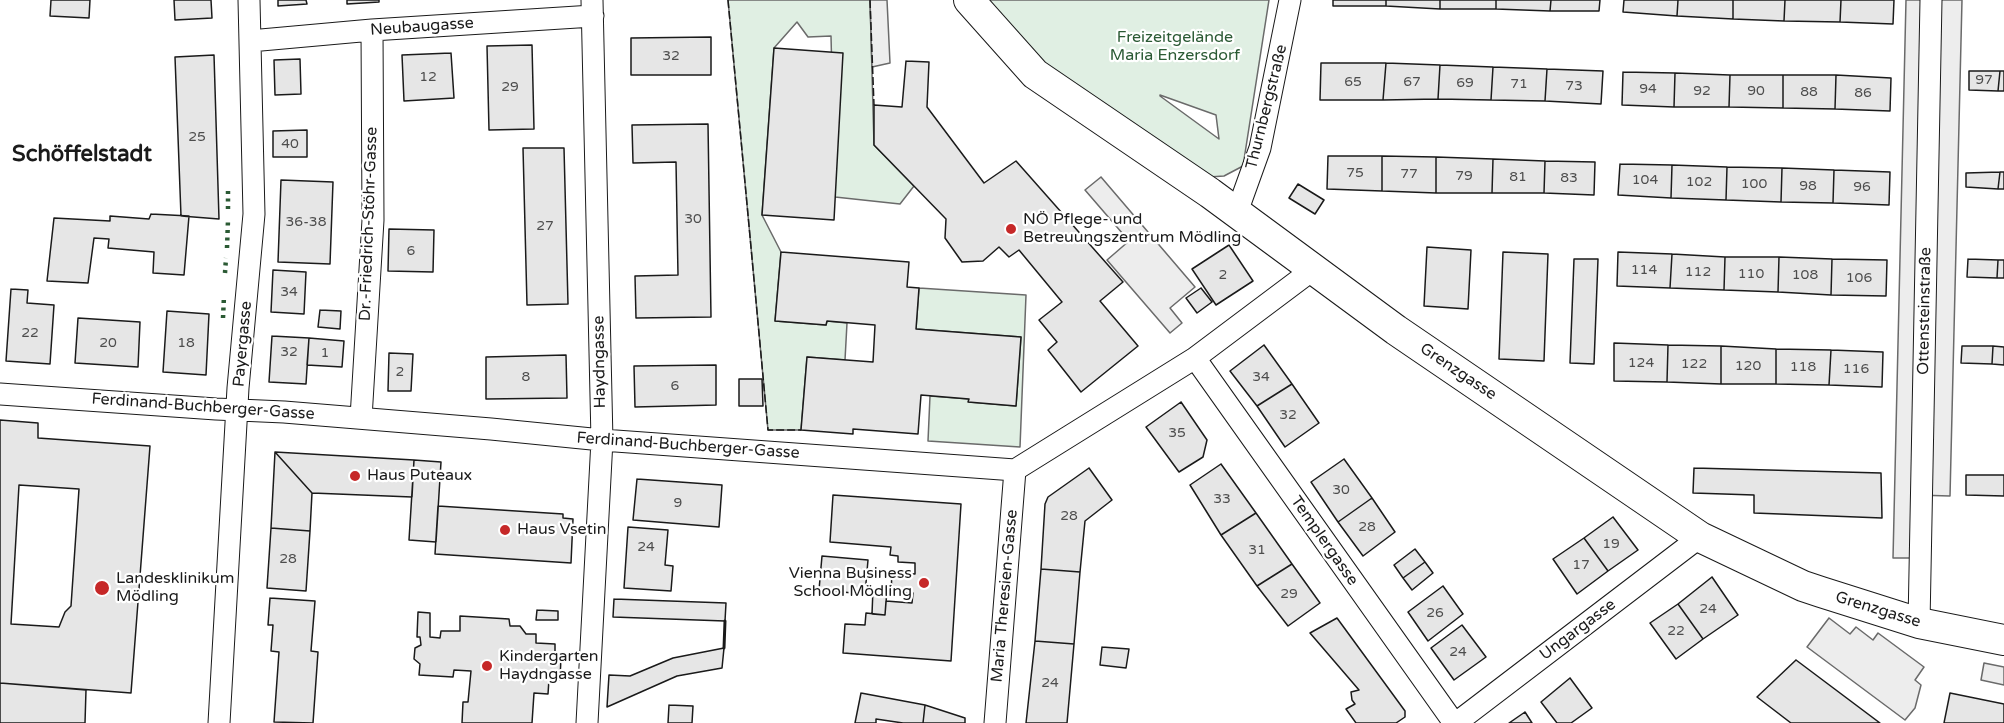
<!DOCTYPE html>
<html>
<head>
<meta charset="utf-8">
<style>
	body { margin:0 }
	canvas { display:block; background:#fff }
</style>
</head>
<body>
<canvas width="2004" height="723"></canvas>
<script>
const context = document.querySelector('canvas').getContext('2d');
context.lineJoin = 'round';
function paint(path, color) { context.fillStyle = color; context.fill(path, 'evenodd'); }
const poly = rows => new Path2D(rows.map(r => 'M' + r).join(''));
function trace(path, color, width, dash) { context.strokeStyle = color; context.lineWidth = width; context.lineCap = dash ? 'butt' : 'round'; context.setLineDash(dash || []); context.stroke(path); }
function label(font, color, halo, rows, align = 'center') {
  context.font = font + ' "Varela Round",sans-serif'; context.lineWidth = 4.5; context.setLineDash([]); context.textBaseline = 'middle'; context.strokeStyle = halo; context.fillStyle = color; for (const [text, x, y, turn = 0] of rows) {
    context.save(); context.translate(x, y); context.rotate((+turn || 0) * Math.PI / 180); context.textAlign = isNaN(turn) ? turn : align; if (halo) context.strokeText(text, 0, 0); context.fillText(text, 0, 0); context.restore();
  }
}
const green = poly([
	[728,0,870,0,874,145,914,186,900,204,835,197,831,36,808,37,797,22,774,48,762,215,781,252,775,321,826,325,827,321,847,323,845,360,807,357,801,430,768,430,728,0],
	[984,0,1269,0,1243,166,1224,176,1209,177,1031,55,984,0],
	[1160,95,1216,115,1219,139,1160,96,1160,95],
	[919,288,1026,295,1020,447,928,441,930,396,969,399,969,402,1016,406,1021,337,916,329,919,288]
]);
paint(green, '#e0efe3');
trace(green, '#6a6a6a', 1.5);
const parking = poly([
	[870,0,887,0,890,63,872,67,870,0],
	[1906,0,1962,0,1950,496,1916,495,1914,558,1893,558,1906,0],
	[1101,177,1195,287,1170,308,1182,323,1170,333,1107,260,1129,241,1085,190,1101,177],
	[1829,618,1850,634,1856,627,1873,640,1878,633,1924,667,1915,680,1921,685,1915,708,1905,720,1807,647,1829,618],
	[1984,663,2004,667,2004,685,1981,680,1984,663]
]);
paint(parking, '#ededed');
trace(parking, '#6a6a6a', 1.5);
const building = poly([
	[51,0,90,0,89,18,50,16,51,0],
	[174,0,211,0,212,18,175,20,174,0],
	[278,0,306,0,307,4,278,6,278,0],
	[347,0,379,0,379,2,347,4,347,0],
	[1333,0,1386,0,1386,6,1333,6,1333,0],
	[1386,0,1440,0,1440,9,1386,6,1386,0],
	[1440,0,1496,0,1496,9,1440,9,1440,0],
	[1496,0,1551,0,1550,11,1496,9,1496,0],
	[1551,0,1600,0,1599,11,1550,11,1551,0],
	[1624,0,1678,0,1677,16,1623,12,1624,0],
	[1678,0,1733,0,1733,19,1677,16,1678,0],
	[1733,0,1785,0,1784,21,1733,19,1733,0],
	[1785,0,1841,0,1840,22,1784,21,1785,0],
	[1841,0,1894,0,1893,24,1840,22,1841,0],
	[711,37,711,75,631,75,631,38,711,37],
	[532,45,534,129,489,130,487,46,532,45],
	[774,48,843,53,834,220,762,215,774,48],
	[451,53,454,98,404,101,402,55,451,53],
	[214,55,219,219,181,216,175,57,214,55],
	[300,59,301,94,275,95,274,60,300,59],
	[906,61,929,62,927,107,984,183,1016,161,1123,282,1100,301,1138,346,1081,392,1048,350,1057,342,1039,320,1062,302,1019,250,1009,257,999,247,983,261,962,262,945,238,946,219,874,145,874,105,902,107,906,61],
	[1321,63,1386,63,1383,100,1320,100,1321,63],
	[1386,63,1440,65,1438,99,1383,100,1386,63],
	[1440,65,1493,67,1491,100,1438,99,1440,65],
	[1493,67,1547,69,1545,101,1491,100,1493,67],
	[1547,69,1603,71,1601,104,1545,101,1547,69],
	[1969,71,2000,71,1998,91,1969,90,1969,71],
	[2000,71,2004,71,2004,91,1998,91,2000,71],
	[1623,72,1675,73,1674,107,1622,105,1623,72],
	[1675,73,1730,75,1729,107,1674,107,1675,73],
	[1730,75,1783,75,1783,108,1729,107,1730,75],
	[1783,75,1836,75,1835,109,1783,108,1783,75],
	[1836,75,1891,78,1890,111,1835,109,1836,75],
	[708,124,711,317,636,318,635,276,678,275,676,162,633,163,632,125,708,124],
	[307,130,307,157,273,157,273,131,307,130],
	[523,148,564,148,568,304,527,305,523,148],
	[1328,156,1382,156,1382,191,1327,189,1328,156],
	[1382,156,1436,157,1436,193,1382,191,1382,156],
	[1436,157,1493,159,1492,193,1436,193,1436,157],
	[1493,159,1545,161,1544,193,1492,193,1493,159],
	[1545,161,1595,162,1594,195,1544,193,1545,161],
	[1620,164,1672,165,1671,198,1618,195,1620,164],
	[1672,165,1727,167,1726,200,1671,198,1672,165],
	[1727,167,1782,168,1781,202,1726,200,1727,167],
	[1782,168,1834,170,1833,203,1781,202,1782,168],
	[1834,170,1890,172,1889,205,1833,203,1834,170],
	[2000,172,1998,189,1966,187,1966,173,2000,172],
	[2000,172,2004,172,2004,189,1998,189,2000,172],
	[281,180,333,182,330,264,278,262,281,180],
	[1298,184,1324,200,1315,214,1289,198,1298,184],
	[151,214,189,216,184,275,153,273,154,252,108,248,109,239,94,238,88,283,47,281,54,218,110,221,110,216,149,219,151,214],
	[389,229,434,230,433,272,388,271,389,229],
	[1229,245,1253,281,1216,305,1192,269,1229,245],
	[1427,247,1471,250,1468,309,1424,306,1427,247],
	[781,252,909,262,907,287,919,288,916,329,1021,337,1016,406,968,402,969,399,921,395,918,434,853,429,853,434,801,430,807,357,873,362,875,325,827,321,826,325,775,321,781,252],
	[1503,252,1548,254,1544,361,1499,359,1503,252],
	[1618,252,1672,254,1670,288,1617,286,1618,252],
	[1672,254,1725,257,1724,290,1670,288,1672,254],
	[1725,257,1779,257,1778,292,1724,290,1725,257],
	[1779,257,1832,259,1831,295,1778,292,1779,257],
	[1574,259,1598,259,1594,364,1570,363,1574,259],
	[1832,259,1887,260,1886,296,1831,295,1832,259],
	[1968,259,1998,260,1997,278,1967,277,1968,259],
	[1998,260,2004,260,2004,278,1997,278,1998,260],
	[273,270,306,272,304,314,271,312,273,270],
	[1201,288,1212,302,1197,313,1186,298,1201,288],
	[11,289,28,290,27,303,54,305,50,364,6,361,11,289],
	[320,310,341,311,340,329,318,327,320,310],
	[167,311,209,314,206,375,163,372,167,311],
	[78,318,140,322,138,367,75,363,78,318],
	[272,336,309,338,306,384,269,382,272,336],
	[309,338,344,341,342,367,307,365,309,338],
	[1614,343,1668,345,1667,382,1614,381,1614,343],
	[1264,345,1292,384,1257,406,1230,371,1264,345],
	[1668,345,1721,346,1721,384,1667,382,1668,345],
	[1721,346,1776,349,1776,384,1721,384,1721,346],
	[1962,346,1993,346,1992,364,1961,363,1962,346],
	[1993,346,2004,347,2004,365,1992,364,1993,346],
	[1776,349,1831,350,1829,385,1776,384,1776,349],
	[1831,350,1883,352,1882,387,1829,385,1831,350],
	[389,353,413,354,411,391,388,391,389,353],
	[566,355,567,398,486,399,486,357,566,355],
	[716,365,716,405,635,407,634,366,716,365],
	[739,379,762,379,763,406,739,406,739,379],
	[1292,384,1319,423,1285,447,1257,406,1292,384],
	[1181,402,1207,440,1203,457,1179,472,1146,427,1181,402],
	[0,420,38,423,38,438,150,446,131,693,0,683,0,420],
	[19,485,79,489,71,606,65,612,59,627,11,624,19,485],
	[275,452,414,460,412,497,312,493,275,452],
	[275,452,312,493,310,531,271,528,275,452],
	[1344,459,1372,498,1338,522,1311,482,1344,459],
	[414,460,441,462,436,542,409,540,414,460],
	[1221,464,1256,513,1221,535,1190,485,1221,464],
	[1089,468,1112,500,1085,521,1080,572,1041,569,1045,504,1048,497,1089,468],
	[1694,468,1881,473,1882,518,1754,513,1754,495,1693,493,1694,468],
	[1966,475,2004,475,2004,496,1966,495,1966,475],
	[637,479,722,485,719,527,633,520,637,479],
	[833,495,961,504,951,661,843,653,845,624,865,625,866,613,885,615,886,601,912,603,913,593,891,592,892,573,915,574,915,563,898,562,898,556,890,555,891,547,830,542,833,495],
	[1372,498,1395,532,1363,556,1338,522,1372,498],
	[438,506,563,514,563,518,573,519,571,563,435,554,438,506],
	[1256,513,1292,564,1257,586,1221,535,1256,513],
	[1613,517,1638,550,1608,571,1584,538,1613,517],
	[628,527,668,530,665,565,673,566,671,591,624,588,628,527],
	[271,528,310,531,306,591,267,588,271,528],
	[1584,538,1608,571,1577,594,1553,559,1584,538],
	[1415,549,1425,562,1403,578,1394,565,1415,549],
	[822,556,868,560,865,594,819,590,822,556],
	[1425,562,1433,573,1412,590,1403,578,1425,562],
	[1292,564,1320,603,1288,626,1257,586,1292,564],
	[1041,569,1080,572,1074,644,1035,641,1041,569],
	[1712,577,1738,615,1703,639,1678,604,1712,577],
	[1443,586,1463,614,1428,641,1408,612,1443,586],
	[873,589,887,590,885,615,872,614,873,589],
	[270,598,315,601,311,651,318,652,313,723,274,722,279,652,271,651,273,625,268,625,270,598],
	[614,599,726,603,725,621,613,617,614,599],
	[1678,604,1703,639,1676,659,1650,623,1678,604],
	[537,610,558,611,558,620,536,620,537,610],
	[418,612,430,613,430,637,440,638,441,631,460,631,460,616,509,619,510,626,520,626,526,634,536,634,536,643,555,644,555,652,561,657,560,680,549,679,548,694,534,693,532,723,462,723,463,702,468,702,471,671,454,670,453,677,419,675,420,664,414,659,415,648,421,645,420,637,417,637,418,612],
	[1337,618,1405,711,1405,717,1396,723,1356,723,1346,709,1355,704,1352,700,1351,692,1359,690,1310,633,1337,618],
	[1462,625,1486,657,1454,680,1431,648,1462,625],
	[1035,641,1074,644,1067,723,1026,723,1035,641],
	[1102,647,1129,649,1126,668,1100,665,1102,647],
	[724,648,722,668,677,676,607,707,609,675,630,676,673,658,724,648],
	[1796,660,1880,723,1791,723,1757,697,1796,660],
	[1570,678,1592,708,1571,723,1557,723,1541,702,1570,678],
	[0,683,86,690,85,723,0,723,0,683],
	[861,693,925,705,923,723,903,723,876,719,876,723,855,723,861,693],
	[1950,693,2004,704,2004,723,1944,723,1950,693],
	[669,705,693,706,692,723,668,723,669,705],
	[925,705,965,718,965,723,923,723,925,705],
	[1525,712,1532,723,1509,723,1525,712]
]);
paint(building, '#e6e6e6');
trace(building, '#1a1a1a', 1.5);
const street = poly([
	[250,41,372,30,593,16],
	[1237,212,1260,148,1290,0],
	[1195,358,1454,723],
	[0,394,216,409,284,412,491,429,602,440,1015,470,1195,358,1315,268],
	[361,418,373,220,372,30],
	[1919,623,1931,0],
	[219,723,238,388,254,214,249,0],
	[587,723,602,440,592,0],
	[995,723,1015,470],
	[1456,723,1700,537]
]);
const secondary = poly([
	[969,0,1035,74,1210,193,1396,330,1700,537,1803,586,1821,592,1919,623,2004,640]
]);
trace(street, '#1a1a1a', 23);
trace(secondary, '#1a1a1a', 32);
trace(street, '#fff', 21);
trace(secondary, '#fff', 30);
trace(poly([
	[228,191,228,213],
	[227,248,228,220],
	[225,273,226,258],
	[223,318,224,296]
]), '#2b5a34', 4.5, [3, 4.5]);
trace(poly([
	[728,0,768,430,801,430],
	[870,0,874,105]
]), '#1a1a1a', 1.5, [8, 3]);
trace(poly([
	[724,648,725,621]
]), '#1a1a1a', 3);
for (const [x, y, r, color] of [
	[1011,229,6,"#c62828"],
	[355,476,6,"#c62828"],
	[505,530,6,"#c62828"],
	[924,583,6,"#c62828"],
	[102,588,8,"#c62828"],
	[487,666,6,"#c62828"]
]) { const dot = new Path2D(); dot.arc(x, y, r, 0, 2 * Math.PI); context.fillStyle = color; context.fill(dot); trace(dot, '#fff', 2); }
label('14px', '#4d4d4d', null, [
	["32",671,56],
	["12",428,77],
	["97",1984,80],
	["65",1353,82],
	["67",1412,82],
	["69",1465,83],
	["71",1519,84],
	["73",1574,86],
	["29",510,87],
	["94",1648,89],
	["92",1702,91],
	["90",1756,91],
	["88",1809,92],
	["86",1863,93],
	["25",197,137],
	["40",290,144],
	["75",1355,173],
	["77",1409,174],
	["79",1464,176],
	["81",1518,177],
	["83",1569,178],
	["104",1645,180],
	["102",1699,182],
	["100",1754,184],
	["98",1808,186],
	["96",1862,187],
	["30",693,219],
	["36-38",306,222],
	["27",545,226],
	["6",411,251],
	["114",1644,270],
	["112",1698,272],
	["110",1751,274],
	["2",1223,275],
	["108",1805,275],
	["106",1859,278],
	["34",289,292],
	["22",30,333],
	["20",108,343],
	["18",186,343],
	["32",289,352],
	["1",325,353],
	["124",1641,363],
	["122",1694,364],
	["120",1748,366],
	["118",1803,367],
	["116",1856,369],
	["2",400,372],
	["8",526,377],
	["34",1261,377],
	["6",675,386],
	["32",1288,415],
	["35",1177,433],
	["30",1341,490],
	["33",1222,499],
	["9",678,503],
	["28",1069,516],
	["28",1367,527],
	["19",1611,544],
	["24",646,547],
	["31",1257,550],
	["28",288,559],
	["17",1581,565],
	["29",1289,594],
	["24",1708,609],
	["26",1435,613],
	["22",1676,631],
	["24",1458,652],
	["24",1050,683]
]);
label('16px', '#1a1a1a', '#fff', [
	["Neubaugasse",422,27,-4],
	["Thurnbergstraße",1267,107,-76],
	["Dr.-Friedrich-Stöhr-Gasse",369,224,-88],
	["Ottensteinstraße",1925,311,-89],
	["Payergasse",243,344,-85],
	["Haydngasse",600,362,-91],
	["Grenzgasse",1458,372,34],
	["Ferdinand-Buchberger-Gasse",203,407,4],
	["Ferdinand-Buchberger-Gasse",688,446,4],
	["Templergasse",1324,541,55],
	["Maria Theresien-Gasse",1005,596,-85],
	["Grenzgasse",1878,610,17],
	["Ungargasse",1578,630,-37]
]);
label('16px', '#2b5a34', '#fff', [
	["Freizeitgelände",1175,38],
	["Maria Enzersdorf",1175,56]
]);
label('16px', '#1a1a1a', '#fff', [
	["NÖ Pflege- und",1023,220],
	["Betreuungszentrum Mödling",1023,238],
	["Haus Puteaux",367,476],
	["Haus Vsetin",517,530],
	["Vienna Business",912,574,"right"],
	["School Mödling",912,592,"right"],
	["Landesklinikum",116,579],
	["Mödling",116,597],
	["Kindergarten",499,657],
	["Haydngasse",499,675]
], 'left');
label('bold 22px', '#1a1a1a', '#fff', [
	["Schöffelstadt",82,155]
]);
</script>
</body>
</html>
